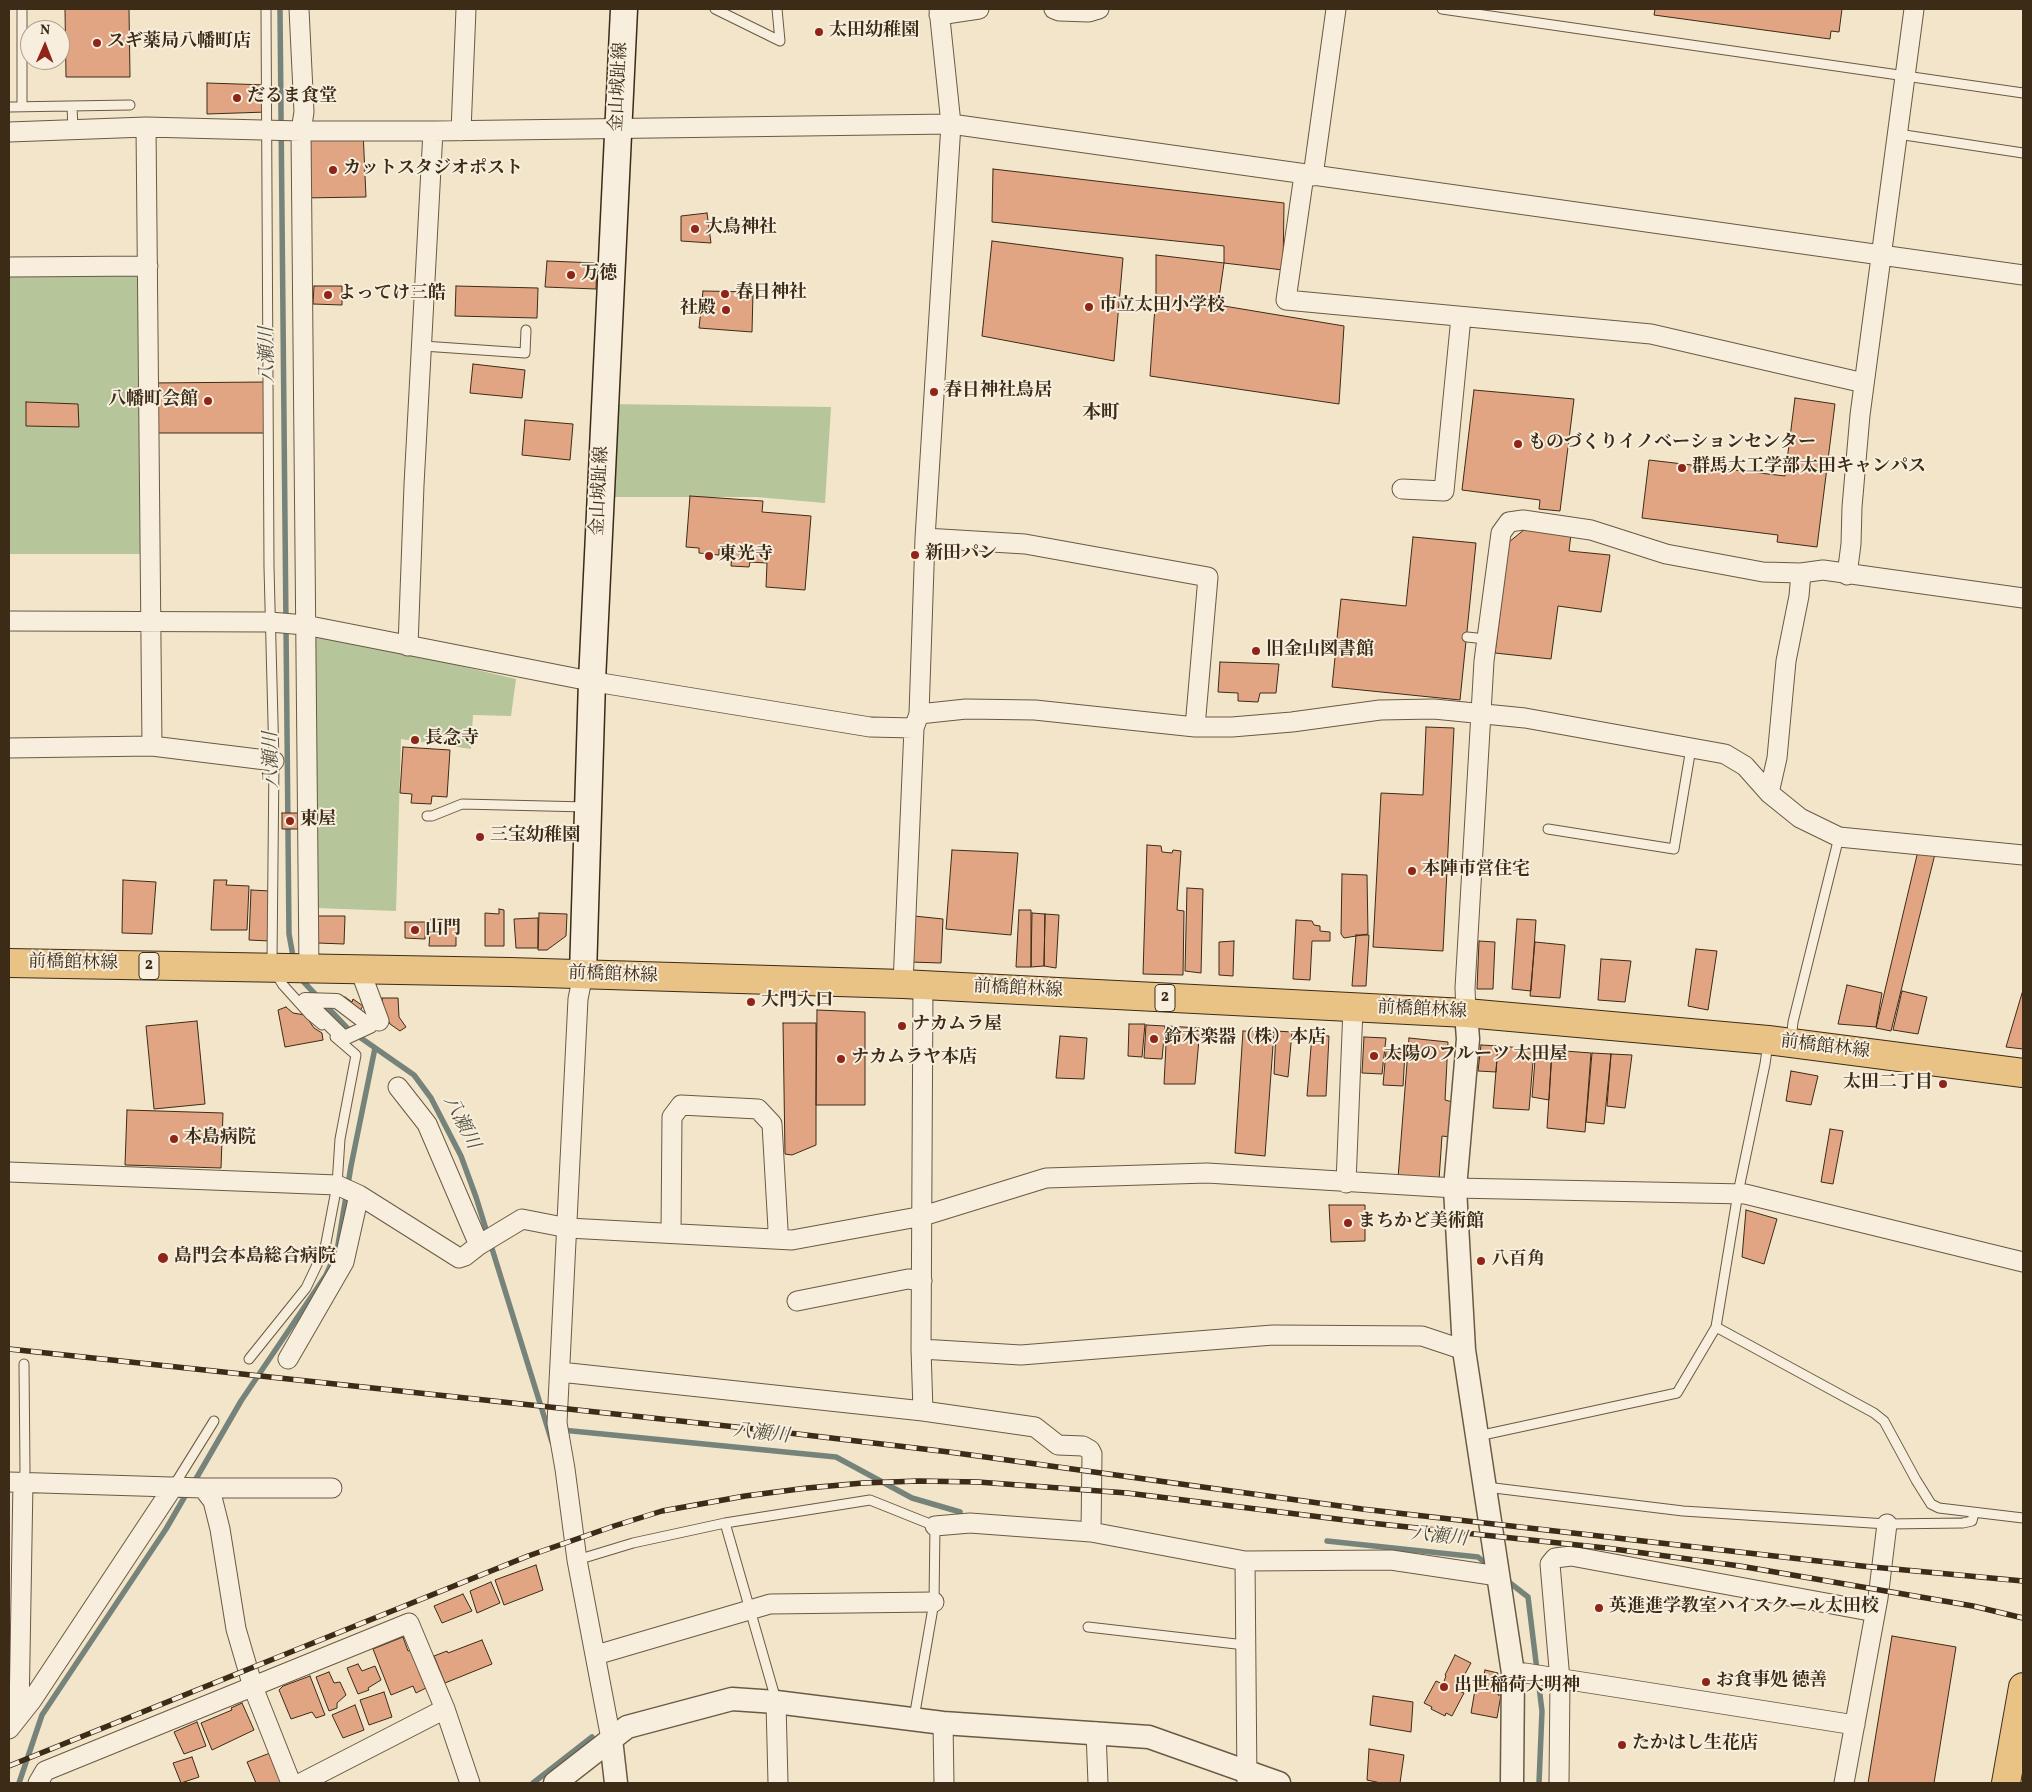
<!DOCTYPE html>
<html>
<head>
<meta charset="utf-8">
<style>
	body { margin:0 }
	#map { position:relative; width:2032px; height:1792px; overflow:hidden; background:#f2e5ca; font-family:Vollkorn,serif }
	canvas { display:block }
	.frame { position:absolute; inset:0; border:10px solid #3c2b16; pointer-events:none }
	.north { position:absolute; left:20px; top:20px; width:50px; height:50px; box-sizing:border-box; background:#f7eedd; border:1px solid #aca08d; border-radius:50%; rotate:1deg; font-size:14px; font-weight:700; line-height:20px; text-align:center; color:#3c2b16 }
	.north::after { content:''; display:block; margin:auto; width:18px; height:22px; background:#8f2418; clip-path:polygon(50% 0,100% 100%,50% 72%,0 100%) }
</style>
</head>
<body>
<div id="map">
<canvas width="2032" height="1792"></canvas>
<div class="frame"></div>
<div class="north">N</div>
</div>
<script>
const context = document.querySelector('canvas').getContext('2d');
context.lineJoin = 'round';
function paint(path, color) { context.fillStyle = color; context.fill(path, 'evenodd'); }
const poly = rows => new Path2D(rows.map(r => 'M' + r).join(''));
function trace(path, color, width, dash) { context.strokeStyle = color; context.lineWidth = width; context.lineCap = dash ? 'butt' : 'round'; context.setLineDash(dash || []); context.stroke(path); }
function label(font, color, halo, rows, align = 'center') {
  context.font = font + ' Vollkorn,"Noto Serif JP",serif'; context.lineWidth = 4; context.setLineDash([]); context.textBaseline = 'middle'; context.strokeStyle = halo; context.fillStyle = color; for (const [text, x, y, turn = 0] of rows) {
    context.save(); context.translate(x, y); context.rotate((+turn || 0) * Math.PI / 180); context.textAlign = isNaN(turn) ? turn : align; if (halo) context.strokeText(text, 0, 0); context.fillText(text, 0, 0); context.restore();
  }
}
paint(poly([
	[148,266,150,554,9,554,9,267],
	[605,404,831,407,825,503,756,497,601,497],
	[314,632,516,679,511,716,473,715,471,749,401,739,396,911,317,908]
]), '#b6c59a');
trace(poly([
	[280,9,289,934,294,962],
	[299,977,348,1029,414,1075,431,1098,461,1156,476,1197,552,1442],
	[562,1430,836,1457,912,1498,960,1512],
	[193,1484,241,1401,326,1275,337,1251,351,1166,375,1048],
	[1327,1541,1478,1557,1490,1567],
	[1505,1579,1528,1597,1542,1711,1539,1783],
	[19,1783,42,1715,166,1529,188,1491],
	[533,1783,592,1737]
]), '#76837a', 5.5);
const building = poly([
	[65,9,129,9,130,77,66,77,65,9],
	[1655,9,1842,9,1839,32,1831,31,1830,39,1654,15,1655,9],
	[207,83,267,85,267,112,207,114,207,83],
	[301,131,363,131,366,197,301,198,301,131],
	[993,169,1284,203,1283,270,1224,263,1224,246,992,222,993,169],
	[707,213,711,243,681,241,681,216,707,213],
	[992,241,1123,258,1114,361,982,336,992,241],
	[1156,255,1224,263,1218,305,1344,326,1339,404,1150,376,1156,293,1156,255],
	[547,261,597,263,596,289,545,287,547,261],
	[314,286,342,286,342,305,313,304,314,286],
	[456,286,538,288,537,318,455,316,456,286],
	[703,291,753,292,752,332,699,328,703,291],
	[473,364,525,370,522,398,470,393,473,364],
	[267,382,268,433,149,433,149,383,267,382],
	[1474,390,1574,399,1560,511,1539,509,1540,500,1462,490,1474,390],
	[1795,398,1835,404,1817,547,1777,542,1778,535,1642,518,1649,460,1785,476,1795,398],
	[26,402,78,404,79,427,26,426,26,402],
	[525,420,573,424,570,460,522,455,525,420],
	[690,496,763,501,762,512,811,516,805,590,766,587,767,563,750,562,749,567,731,566,732,550,719,549,719,555,699,553,699,548,686,547,690,496],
	[1525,529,1571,534,1569,551,1610,555,1601,612,1558,606,1551,659,1495,653,1509,542,1525,529],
	[1413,537,1476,543,1460,700,1332,687,1341,599,1406,606,1413,537],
	[1220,662,1279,664,1276,693,1260,693,1258,702,1238,701,1238,693,1218,692,1220,662],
	[1426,727,1454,728,1443,951,1373,947,1381,793,1423,795,1426,727],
	[403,747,450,750,447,797,432,796,431,804,411,803,412,794,400,793,403,747],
	[282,813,298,813,298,829,282,829,282,813],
	[1147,845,1161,846,1162,852,1172,853,1173,850,1181,851,1177,910,1184,911,1183,975,1143,974,1147,845],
	[952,850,1018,853,1011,935,946,929,952,850],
	[1918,851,1935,854,1891,1031,1876,1028,1918,851],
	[1342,874,1367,875,1368,934,1344,938,1341,934,1342,874],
	[123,880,156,882,152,934,122,933,123,880],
	[214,880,227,880,226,885,249,886,247,930,211,930,214,880],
	[1187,888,1203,889,1201,973,1185,971,1187,888],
	[251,890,270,891,270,941,249,940,251,890],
	[499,909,504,910,504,946,485,946,485,913,499,914,499,909],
	[1019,910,1031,910,1031,967,1016,967,1019,910],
	[539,913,567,914,566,936,547,950,538,950,539,913],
	[1032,913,1045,914,1044,966,1031,967,1032,913],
	[1045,914,1059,915,1056,968,1044,966,1045,914],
	[318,916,345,916,344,944,318,943,318,916],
	[914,916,943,919,941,963,910,962,914,916],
	[538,918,538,948,516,948,514,919,538,918],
	[431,919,456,920,456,946,429,946,431,919],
	[1517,919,1536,920,1531,991,1512,989,1517,919],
	[1296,920,1312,921,1314,925,1320,926,1320,931,1330,932,1330,941,1312,941,1310,980,1293,979,1296,920],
	[405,922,425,922,425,939,405,938,405,922],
	[1356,935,1369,935,1366,986,1352,986,1356,935],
	[1234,941,1233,976,1219,975,1219,942,1234,941],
	[1479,941,1495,942,1493,989,1477,989,1479,941],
	[1535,942,1565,945,1560,998,1530,996,1535,942],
	[1696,949,1717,951,1708,1010,1688,1006,1696,949],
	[1601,959,1631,961,1625,1002,1598,1000,1601,959],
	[1847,985,1882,993,1876,1027,1838,1024,1847,985],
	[2023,990,2023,1049,2006,1047,2023,990],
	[1902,991,1927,997,1918,1034,1893,1030,1902,991],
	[345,997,352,1002,353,999,363,1006,357,1015,341,1005,345,997],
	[382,998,398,998,399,1017,406,1027,400,1031,390,1024,384,1012,382,998],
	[286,1007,293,1013,305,1015,314,1028,322,1033,323,1040,285,1047,278,1010,286,1007],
	[817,1010,865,1012,865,1105,816,1105,817,1010],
	[197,1021,205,1104,154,1109,146,1026,197,1021],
	[783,1023,816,1023,816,1145,792,1155,785,1154,783,1023],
	[1129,1024,1145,1024,1142,1057,1128,1056,1129,1024],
	[1146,1025,1165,1026,1162,1059,1144,1058,1146,1025],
	[1167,1026,1200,1028,1195,1084,1164,1084,1167,1026],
	[1243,1031,1274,1032,1265,1156,1235,1153,1243,1031],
	[1276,1031,1292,1032,1288,1077,1274,1074,1276,1031],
	[1312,1035,1329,1036,1326,1096,1307,1096,1312,1035],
	[1060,1036,1087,1038,1084,1079,1056,1078,1060,1036],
	[1364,1037,1386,1038,1382,1074,1362,1073,1364,1037],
	[1409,1038,1448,1042,1445,1100,1453,1102,1450,1137,1442,1136,1439,1180,1398,1178,1409,1038],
	[1481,1045,1498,1046,1496,1072,1478,1071,1481,1045],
	[1498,1046,1534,1049,1529,1110,1493,1108,1498,1046],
	[1536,1048,1552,1050,1549,1100,1532,1097,1536,1048],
	[1552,1050,1591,1053,1585,1132,1547,1128,1552,1050],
	[1386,1051,1405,1053,1403,1086,1383,1085,1386,1051],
	[1592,1053,1611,1054,1604,1124,1586,1122,1592,1053],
	[1611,1054,1632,1055,1625,1108,1607,1106,1611,1054],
	[1791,1071,1818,1076,1811,1105,1786,1101,1791,1071],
	[127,1110,223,1113,221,1168,125,1165,127,1110],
	[1830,1129,1843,1131,1833,1184,1821,1182,1830,1129],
	[1329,1205,1365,1205,1365,1241,1331,1242,1329,1205],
	[1746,1210,1777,1219,1764,1264,1742,1257,1746,1210],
	[536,1565,543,1590,504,1605,495,1580,536,1565],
	[491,1582,500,1603,477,1613,470,1591,491,1582],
	[463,1594,472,1611,442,1623,434,1606,463,1594],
	[1892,1636,1956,1647,1934,1783,1868,1783,1892,1636],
	[403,1637,408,1651,412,1650,426,1688,416,1693,413,1686,391,1695,373,1649,403,1637],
	[482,1640,492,1664,445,1683,434,1656,447,1651,448,1653,482,1640],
	[1455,1655,1471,1663,1460,1683,1458,1682,1455,1689,1464,1693,1452,1716,1446,1713,1445,1716,1431,1709,1432,1707,1424,1703,1436,1681,1443,1684,1446,1676,1445,1675,1455,1655],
	[358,1664,362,1671,375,1666,381,1680,368,1688,369,1690,358,1694,347,1668,358,1664],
	[1485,1670,1498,1673,1497,1680,1501,1681,1498,1695,1501,1695,1497,1718,1471,1713,1475,1690,1477,1691,1479,1678,1483,1679,1485,1670],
	[329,1672,334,1683,340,1682,346,1695,337,1703,337,1708,329,1711,316,1677,329,1672],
	[310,1676,325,1715,316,1718,312,1712,291,1719,279,1690,283,1686,310,1676],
	[384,1692,392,1717,369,1725,360,1700,384,1692],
	[1373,1696,1413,1702,1411,1732,1370,1725,1373,1696],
	[242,1703,254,1730,212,1750,201,1723,232,1710,231,1708,242,1703],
	[355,1705,364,1730,343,1738,332,1715,355,1705],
	[197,1722,206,1746,184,1754,174,1732,197,1722],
	[1369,1749,1404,1755,1400,1783,1381,1783,1367,1780,1369,1749],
	[270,1753,282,1783,256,1783,247,1762,270,1753],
	[192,1757,199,1777,181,1783,173,1763,192,1757]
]);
paint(building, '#e1a584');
trace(building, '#3c2b16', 1);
const service = poly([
	[22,9,22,107],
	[266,9,269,567,274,761,272,960,273,969,283,985,310,1015,322,1025],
	[715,9,780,41,777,9],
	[1442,9,2023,93],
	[72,106,73,130],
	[9,107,130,105],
	[1898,134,2023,153],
	[423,346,525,353,526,330],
	[1467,637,1486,639],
	[427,816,432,816,462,804,587,807],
	[1548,829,1674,849,1691,748],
	[1791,1041,1793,1022,1839,837],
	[1716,1327,1874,1413,1884,1421,1916,1480,1931,1504,1939,1508,2023,1518],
	[249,1359,306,1288,325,1248,337,1185,340,1139,356,1055,335,1037],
	[1478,1436,1677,1393,1716,1327,1738,1193,1765,1064,1768,1043],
	[23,1482,25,1471,24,1364],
	[173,1487,214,1421],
	[1486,1487,1683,1511,1887,1524,1963,1523,1972,1521,1974,1513],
	[725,1523,776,1700],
	[577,1560,633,1543,725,1523,870,1500,935,1526,934,1602,914,1718],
	[1088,1627,1245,1645]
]);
const pedestrian = poly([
	[305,1000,337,1001,370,1026,344,1038,305,1000]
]);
const minor = poly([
	[299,9,304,112,301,131,309,970],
	[1054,9,1059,11,1089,12,1099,9],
	[939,15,979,9],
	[146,127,152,746],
	[461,131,466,9],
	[9,132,146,127,301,131,433,131,951,124,2023,275],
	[1304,175,1286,300,1651,334,1864,383],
	[1313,176,1336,9],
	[9,267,148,266],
	[1402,489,1444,491,1461,317],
	[925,538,1025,544,1208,577,1195,727],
	[1847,575,1851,544,1852,507,1860,415,1914,9],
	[9,621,270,622,305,625,595,682,870,727,914,728],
	[408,646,414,485,433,131],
	[919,714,966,709,1035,710,1195,727,1232,727,1292,722,1380,710,1434,709,1525,718,1725,754,1745,766,1769,793,1800,818,1839,837,2023,855],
	[9,748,152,746,274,761],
	[1769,793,1777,758,1786,661,1799,596,1801,573],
	[360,970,379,1021],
	[583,974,578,999,557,1423,565,1469,577,1560,611,1739],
	[903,984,914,728,919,714,925,538,951,124,939,9],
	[1466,1013,1465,988,1484,661,1501,533,1509,522,1523,520,1591,530,1666,554,1763,572,1801,573,1823,570,2023,598],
	[398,1087,427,1124,479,1245],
	[9,1172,337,1185,359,1195,459,1258,465,1256,479,1245,522,1219,568,1228,792,1240,923,1216,1046,1178,1207,1173,1455,1188,1745,1194,2023,1262],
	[1346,1183,1353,1008],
	[671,1233,672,1117,681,1105,758,1109,772,1124,778,1229,775,1239],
	[797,1301,908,1279,922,1281],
	[921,1349,1021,1355,1273,1335,1422,1336,1464,1350],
	[288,1359,344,1262,359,1195],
	[560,1372,923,1411,1035,1427,1058,1445,1083,1446,1090,1450,1092,1454,1091,1532],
	[923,1411,921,1349,923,985],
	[9,1482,203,1488,213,1501,220,1529,236,1629,253,1687,291,1783],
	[203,1488,332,1488],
	[935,1526,970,1523,1091,1532,1245,1561,1391,1560,1498,1576],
	[1245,1561,1247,1783],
	[596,1655,770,1604,934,1602],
	[1513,1673,1525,1673,1855,1725],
	[776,1702,778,1783],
	[19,1714,23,1482],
	[943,1723,944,1783],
	[9,1729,32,1700,173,1487],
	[1096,1732,1098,1783],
	[38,1783,45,1771,409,1623,445,1709,470,1783],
	[301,1783,445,1709],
	[1559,1783,1560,1680,1550,1564,1555,1558,1571,1556,1875,1612],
	[1844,1783,1878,1598,1887,1524]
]);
const tertiary = poly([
	[1466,1013,1468,1039,1455,1188,1464,1350,1513,1673,1512,1783],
	[611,1739,616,1783],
	[555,1783,627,1727,732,1699,776,1702,943,1723,1149,1737,1279,1783]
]);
const secondary = poly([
	[583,974,592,681,624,9]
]);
const primary = poly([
	[9,963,510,972,903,984,1466,1013,1768,1040,2023,1073]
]);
const trunk = poly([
	[2006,1783,2023,1687]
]);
trace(service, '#6a5a43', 11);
trace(pedestrian, '#6a5a43', 16);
trace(minor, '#6a5a43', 21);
trace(tertiary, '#6a5a43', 25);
trace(secondary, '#3c2b16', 29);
trace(primary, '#3c2b16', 30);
trace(trunk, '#3c2b16', 30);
trace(service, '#f7eedd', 9);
trace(pedestrian, '#f7eedd', 14);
trace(minor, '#f7eedd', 19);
trace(tertiary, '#f7eedd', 22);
trace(secondary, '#f7eedd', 26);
trace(primary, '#e9c285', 28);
trace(trunk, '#e9c285', 28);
const rail = poly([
	[9,1349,764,1430,949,1452,1362,1509,1862,1566,2023,1581],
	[9,1766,528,1556,614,1526,662,1511,745,1496,807,1488,863,1483,918,1481,978,1482,1127,1493,1361,1522,1606,1548,1740,1566,1973,1606,2023,1618]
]);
trace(rail, '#3c2b16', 5.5);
trace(rail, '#f7eedd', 4, [11]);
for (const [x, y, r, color] of [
	[819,32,5,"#8f2418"],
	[97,43,5,"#8f2418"],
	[237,98,5,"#8f2418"],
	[333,170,5,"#8f2418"],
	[695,229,5,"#8f2418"],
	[571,275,5,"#8f2418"],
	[725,294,5,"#8f2418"],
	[328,295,5,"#8f2418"],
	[1089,307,5,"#8f2418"],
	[726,310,5,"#8f2418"],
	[934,392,5,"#8f2418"],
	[208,401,5,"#8f2418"],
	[1518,444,5,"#8f2418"],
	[1682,468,5,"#8f2418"],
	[915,555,5,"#8f2418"],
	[709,556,5,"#8f2418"],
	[1256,651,5,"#8f2418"],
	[415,740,5,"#8f2418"],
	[290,821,5,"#8f2418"],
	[480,837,5,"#8f2418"],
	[1412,871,5,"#8f2418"],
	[415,930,5,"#8f2418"],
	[751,1002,5,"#8f2418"],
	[902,1026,5,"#8f2418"],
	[1154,1039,5,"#8f2418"],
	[1374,1056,5,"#8f2418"],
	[841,1059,5,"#8f2418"],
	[1943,1084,5,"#8f2418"],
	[174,1139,5,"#8f2418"],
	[1348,1223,5,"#8f2418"],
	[163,1258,6,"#8f2418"],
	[1481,1261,5,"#8f2418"],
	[1599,1608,5,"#8f2418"],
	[1706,1682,5,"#8f2418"],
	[1444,1687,5,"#8f2418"],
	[1622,1745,5,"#8f2418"]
]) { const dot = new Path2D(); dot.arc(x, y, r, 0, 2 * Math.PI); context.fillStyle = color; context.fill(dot); trace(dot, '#f7eedd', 2); }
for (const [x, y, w] of [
	[149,966,20],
	[1165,998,20]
]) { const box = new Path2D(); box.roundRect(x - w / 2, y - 13.5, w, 27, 4); context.fillStyle = '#f7eedd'; context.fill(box); trace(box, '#3c2b16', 1); }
label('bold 16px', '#3c2b16', null, [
	["2",149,966],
	["2",1165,998]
]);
label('bold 18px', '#3c2b16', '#f7eedd', [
	["太田幼稚園",829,32],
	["スギ薬局八幡町店",107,43],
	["だるま食堂",247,98],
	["カットスタジオポスト",343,170],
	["大鳥神社",705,229],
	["万徳",581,275],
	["春日神社",735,294],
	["よってけ三皓",338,295],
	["市立太田小学校",1099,307],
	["社殿",716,310,"right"],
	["春日神社鳥居",944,392],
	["八幡町会館",198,401,"right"],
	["ものづくりイノベーションセンター",1528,444],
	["群馬大工学部太田キャンパス",1692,468],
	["新田パン",925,555],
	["東光寺",719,556],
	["旧金山図書館",1266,651],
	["長念寺",425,740],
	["東屋",300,821],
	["三宝幼稚園",490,837],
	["本陣市営住宅",1422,871],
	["山門",425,930],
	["大門入口",761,1002],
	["ナカムラ屋",912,1026],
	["鈴木楽器（株）本店",1164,1039],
	["太陽のフルーツ 太田屋",1384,1056],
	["ナカムラヤ本店",851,1059],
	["太田二丁目",1933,1084,"right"],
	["本島病院",184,1139],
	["まちかど美術館",1358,1223],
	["島門会本島総合病院",174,1258],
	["八百角",1491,1261],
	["英進進学教室ハイスクール太田校",1609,1608],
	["お食事処 徳善",1716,1682],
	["出世稲荷大明神",1454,1687],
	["たかはし生花店",1632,1745]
], 'left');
label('18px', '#3c2b16', '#f7eedd', [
	["金山城趾線",620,87,-87],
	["金山城趾線",601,491,-87],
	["前橋館林線",73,964,1],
	["前橋館林線",613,976,2],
	["前橋館林線",1018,990,3],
	["前橋館林線",1422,1011,3],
	["前橋館林線",1825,1048,7]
]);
label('italic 19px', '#545040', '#f7eedd', [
	["八瀬川",269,355,-91],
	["八瀬川",273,760,-91],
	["八瀬川",460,1123,63],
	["八瀬川",761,1435,6],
	["八瀬川",1439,1538,6]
]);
label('bold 19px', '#3c2b16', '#f7eedd', [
	["本町",1101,415]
]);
</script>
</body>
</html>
